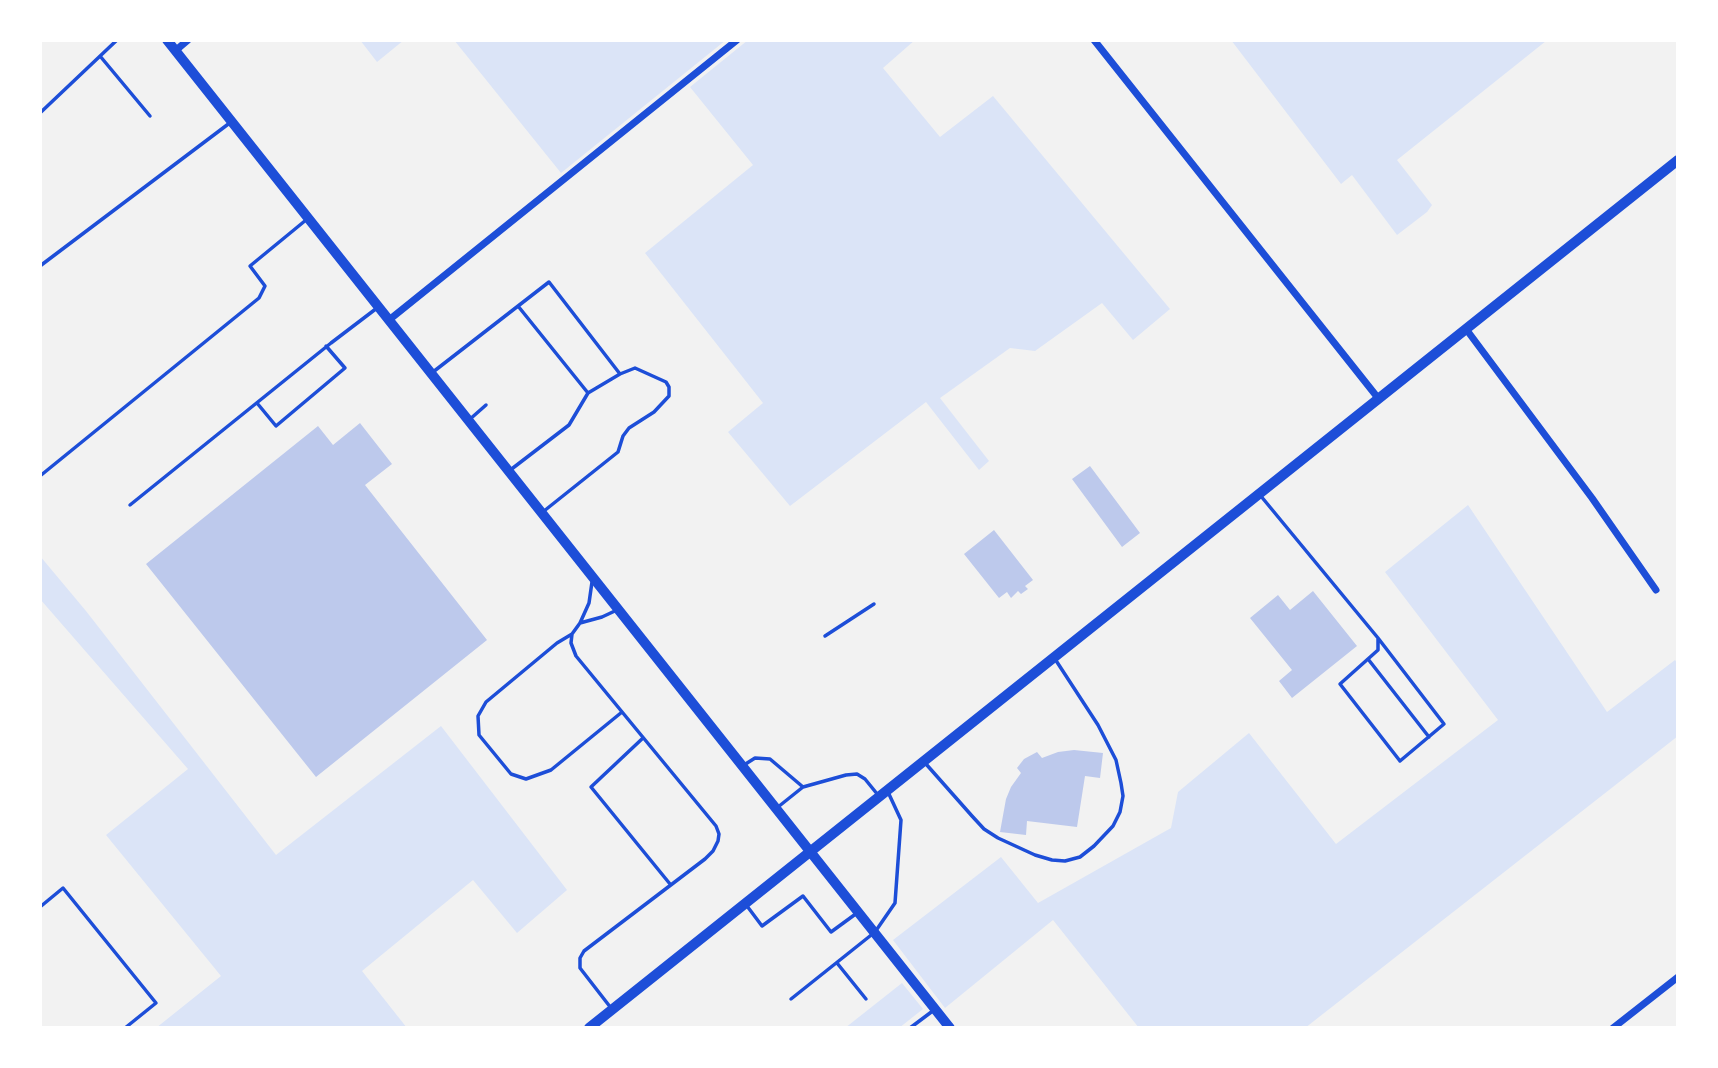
<!DOCTYPE html>
<html>
<head>
<meta charset="utf-8">
<style>
	body { margin:0 }
	#map { position:relative; width:1718px; height:1068px; overflow:hidden; background:#f2f2f2; font-family:"Fira Sans",sans-serif }
	canvas { display:block }
	.frame { position:absolute; inset:0; border:42px solid #fff; pointer-events:none }
</style>
</head>
<body>
<div id="map">
<canvas width="1718" height="1068"></canvas>
<div class="frame"></div>
</div>
<script>
const context = document.querySelector('canvas').getContext('2d');
context.lineJoin = 'round';
function paint(path, color) { context.fillStyle = color; context.fill(path, 'evenodd'); }
const poly = rows => new Path2D(rows.map(r => 'M' + r).join(''));
function trace(path, color, width, dash) { context.strokeStyle = color; context.lineWidth = width; context.lineCap = dash ? 'butt' : 'round'; context.setLineDash(dash || []); context.stroke(path); }
paint(poly([
	[360,40,404,40,377,62],
	[454,40,726,40,561,173],
	[748,40,915,40,883,68,940,137,993,96,1170,309,1133,340,1102,303,1035,351,1010,348,940,398,989,461,979,470,926,402,790,506,728,432,763,403,645,253,753,165,690,87],
	[1231,40,1545,40,1546,41,1397,160,1432,205,1427,212,1397,235,1352,175,1341,184],
	[1468,505,1607,712,1675,660,1678,664,1678,736,1305,1028,1139,1028,1053,920,945,1008,893,940,1001,857,1038,903,1171,828,1178,792,1249,733,1336,844,1498,720,1385,572],
	[40,556,86,611,276,855,441,726,567,890,517,933,473,880,362,971,407,1028,156,1028,221,976,106,835,188,769,40,599],
	[902,983,923,1009,899,1028,845,1028]
]), '#dbe4f7');
paint(poly([
	[360,423,392,464,365,485,487,640,316,777,146,564,318,426,333,445],
	[1090,466,1140,533,1122,547,1072,479],
	[994,530,1033,580,1025,586,1028,589,1021,594,1018,591,1011,598,1007,592,999,598,964,554],
	[1313,591,1357,646,1292,698,1279,681,1292,670,1250,618,1278,595,1290,610],
	[1074,750,1103,753,1100,778,1085,776,1077,827,1027,821,1026,835,1000,832,1006,799,1011,787,1021,773,1017,768,1024,759,1037,752,1042,758,1058,752]
]), '#bdc9ec');
trace(poly([
	[100,56,150,116],
	[40,113,117,40],
	[40,266,231,122],
	[518,306,588,393],
	[433,372,549,282,620,374],
	[257,403,276,426,345,368,326,346],
	[469,420,486,405],
	[509,471,569,425,588,393,620,374,635,368,666,382,669,387,669,396,654,412,629,428,623,436,618,452,544,511],
	[40,476,259,298,265,286,250,266,306,220],
	[1260,495,1378,638,1444,724,1400,761,1340,684,1378,650,1378,638],
	[130,505,331,343,377,308],
	[592,582,589,603,580,623,602,617,617,610],
	[580,623,572,634,571,643,576,656,716,826,719,834,718,841,713,851,705,859,584,951,580,958,580,968,611,1008],
	[572,634,557,643,486,702,478,716,479,735,511,774,526,779,551,770,622,712],
	[825,636,874,604],
	[1368,659,1429,737],
	[643,738,591,787,670,884],
	[926,764,972,816,984,829,998,838,1035,855,1052,860,1065,861,1080,857,1094,846,1113,826,1120,812,1123,796,1121,783,1116,760,1098,725,1055,659],
	[744,765,755,758,770,759,803,787],
	[778,807,803,787,846,775,857,774,865,779,878,795],
	[747,906,762,926,803,896,831,932,857,913],
	[40,907,63,888,156,1003,125,1028],
	[837,963,866,999],
	[791,999,875,932,895,903,901,820,888,792],
	[910,1028,934,1010]
]), '#1d4ed8', 3.5);
trace(poly([
	[1094,40,1378,398],
	[175,51,188,40],
	[389,320,737,40],
	[1466,329,1592,498,1656,590],
	[1613,1028,1678,977]
]), '#1d4ed8', 7);
trace(poly([
	[167,40,950,1028]
]), '#1d4ed8', 10);
trace(poly([
	[589,1028,1678,160]
]), '#1d4ed8', 10);
</script>
</body>
</html>
